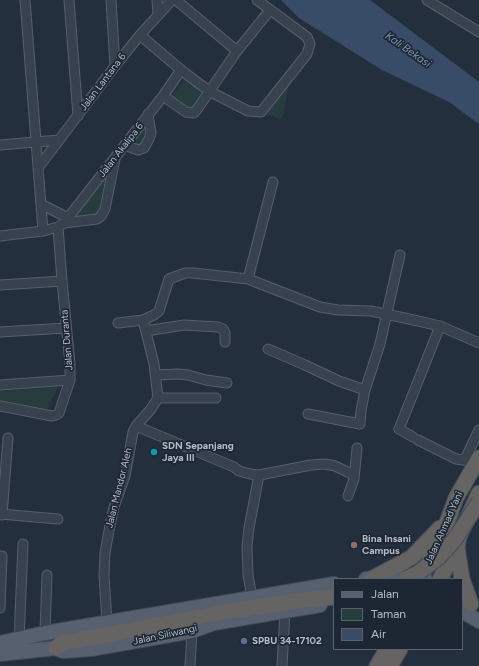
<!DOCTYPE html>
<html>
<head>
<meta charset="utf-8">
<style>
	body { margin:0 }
	#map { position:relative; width:479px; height:666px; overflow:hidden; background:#242f3e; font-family:Figtree,sans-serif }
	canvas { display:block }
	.legend { position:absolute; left:333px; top:578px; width:130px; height:72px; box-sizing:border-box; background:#1d2633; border:1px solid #59626f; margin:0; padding:5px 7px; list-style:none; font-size:12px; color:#b4bcc9 }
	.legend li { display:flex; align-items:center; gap:8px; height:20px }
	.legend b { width:20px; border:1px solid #59626f }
</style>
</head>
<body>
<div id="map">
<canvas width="479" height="666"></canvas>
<ul class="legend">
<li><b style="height:5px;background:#56606e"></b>Jalan</li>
<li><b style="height:11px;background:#263c3f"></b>Taman</li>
<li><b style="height:11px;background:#394c67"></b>Air</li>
</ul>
</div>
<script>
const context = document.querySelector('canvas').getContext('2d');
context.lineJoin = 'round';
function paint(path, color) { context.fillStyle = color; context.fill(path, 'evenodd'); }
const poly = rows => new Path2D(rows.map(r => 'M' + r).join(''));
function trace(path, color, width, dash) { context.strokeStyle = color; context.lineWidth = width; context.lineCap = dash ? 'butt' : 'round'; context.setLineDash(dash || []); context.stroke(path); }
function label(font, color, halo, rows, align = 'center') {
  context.font = font + ' Figtree,sans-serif'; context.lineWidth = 3.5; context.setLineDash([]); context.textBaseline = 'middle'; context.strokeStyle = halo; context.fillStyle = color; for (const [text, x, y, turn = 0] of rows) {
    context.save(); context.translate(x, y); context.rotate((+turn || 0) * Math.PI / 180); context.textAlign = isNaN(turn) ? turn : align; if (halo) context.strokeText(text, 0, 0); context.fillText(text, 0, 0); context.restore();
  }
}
paint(poly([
	[184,80,200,89,202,93,202,99,195,110,168,100],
	[289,83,283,116,279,119,266,113],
	[149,121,144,150,129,148],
	[110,172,100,219,74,218,76,215],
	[58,387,46,412,0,406,0,391]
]), '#263c3f');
paint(poly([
	[281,0,370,0,479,82,479,124,449,102,382,70,299,18]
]), '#394c67');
const minor = poly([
	[25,0,43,231],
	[69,0,78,116],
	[111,0,115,66],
	[157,0,158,15],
	[176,0,237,51],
	[427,0,479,32],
	[140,35,181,70,209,91,248,111,261,112,307,54,310,44,307,37,257,0],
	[163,96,186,112,194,113,198,108,237,51,270,10],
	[0,145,59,140],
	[125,145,138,150,144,148,149,139,151,133,148,114],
	[38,168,115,66,140,35,172,0],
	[41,204,68,218],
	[64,223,97,219,101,216,105,209,115,159],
	[0,236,43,231,58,227,64,223,163,96,181,70],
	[248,279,273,182],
	[0,285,62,281],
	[118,323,143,320],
	[146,331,184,325,218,327,223,329,225,333,225,342],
	[0,332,66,328],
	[268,349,305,365,339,381,365,390],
	[156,375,178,374,188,375,206,380,227,383],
	[0,385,70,380],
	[158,398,216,398],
	[0,406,52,416,56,415,59,413,70,380,70,364,62,281,58,227],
	[308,414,360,424,361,411,365,390,380,344,400,255],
	[136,426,234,467,239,471,250,474,259,475,311,465,325,464,335,466,354,475],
	[413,437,399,429,440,326],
	[418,440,456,459,477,462],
	[466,461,467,455,479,430],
	[348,496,354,479,357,448],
	[0,514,58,519],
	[2,515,8,438],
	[252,598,248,575,247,546,249,528,259,475],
	[0,608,2,556],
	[107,622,104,575,105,553,110,525,114,507,125,476,133,432,136,426,151,409,158,398,154,364,143,320,154,315,159,311,169,279,185,273,193,273,248,279,320,307,338,310,371,311,409,319,440,326,479,343],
	[45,633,47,575],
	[19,640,23,544],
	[190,666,192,631],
	[282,666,285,611]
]);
const primary = poly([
	[366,579,406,574,425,579],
	[462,611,479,621],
	[0,643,45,633,334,584],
	[0,654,56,648,63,651,91,649,192,631,214,623,320,605]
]);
const trunk = poly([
	[457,547,462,579],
	[425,570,448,520,456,498,479,458],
	[373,578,412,557,440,528],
	[440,579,457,547,459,537,479,493],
	[462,579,471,604],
	[56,648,62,643,133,630,224,612,303,600,334,597],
	[377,666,387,649],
	[390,666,400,649]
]);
trace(minor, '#565f6c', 11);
trace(primary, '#414a57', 16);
trace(trunk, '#434c59', 17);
trace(minor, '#38414e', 9);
trace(primary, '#56606e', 14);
trace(trunk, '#656462', 15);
const trunkBridge = poly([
	[406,579,418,573,439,557,455,539,479,502]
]);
trace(trunkBridge, '#434c59', 17, []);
trace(trunkBridge, '#656462', 15);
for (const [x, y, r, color] of [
	[154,452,4,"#0f9aa8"],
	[354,545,4,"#8d6e63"],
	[244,641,4,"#5c6f8a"]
]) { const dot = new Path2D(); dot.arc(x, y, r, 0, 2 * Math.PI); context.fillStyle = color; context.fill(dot); trace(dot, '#1d2633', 1.5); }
label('10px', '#b4bcc9', '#1d2633', [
	["Jalan Lantana 6",103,82,-53],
	["Jalan Akalipa 6",121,150,-52],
	["Jalan Duranta",67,340,-95],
	["Jalan Mandor Aleh",119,488,-76],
	["Jalan Ahmad Yani",444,528,-66],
	["Jalan Siliwangi",165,635,-12]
]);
label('bold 10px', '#b4bcc9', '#1d2633', [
	["SDN Sepanjang",162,446],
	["Jaya III",162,458],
	["Bina Insani",362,539],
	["Campus",362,551],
	["SPBU 34-17102",252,641]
], 'left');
label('italic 11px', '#7c92b1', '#1d2633', [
	["Kali Bekasi",408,50,35]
]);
</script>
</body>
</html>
